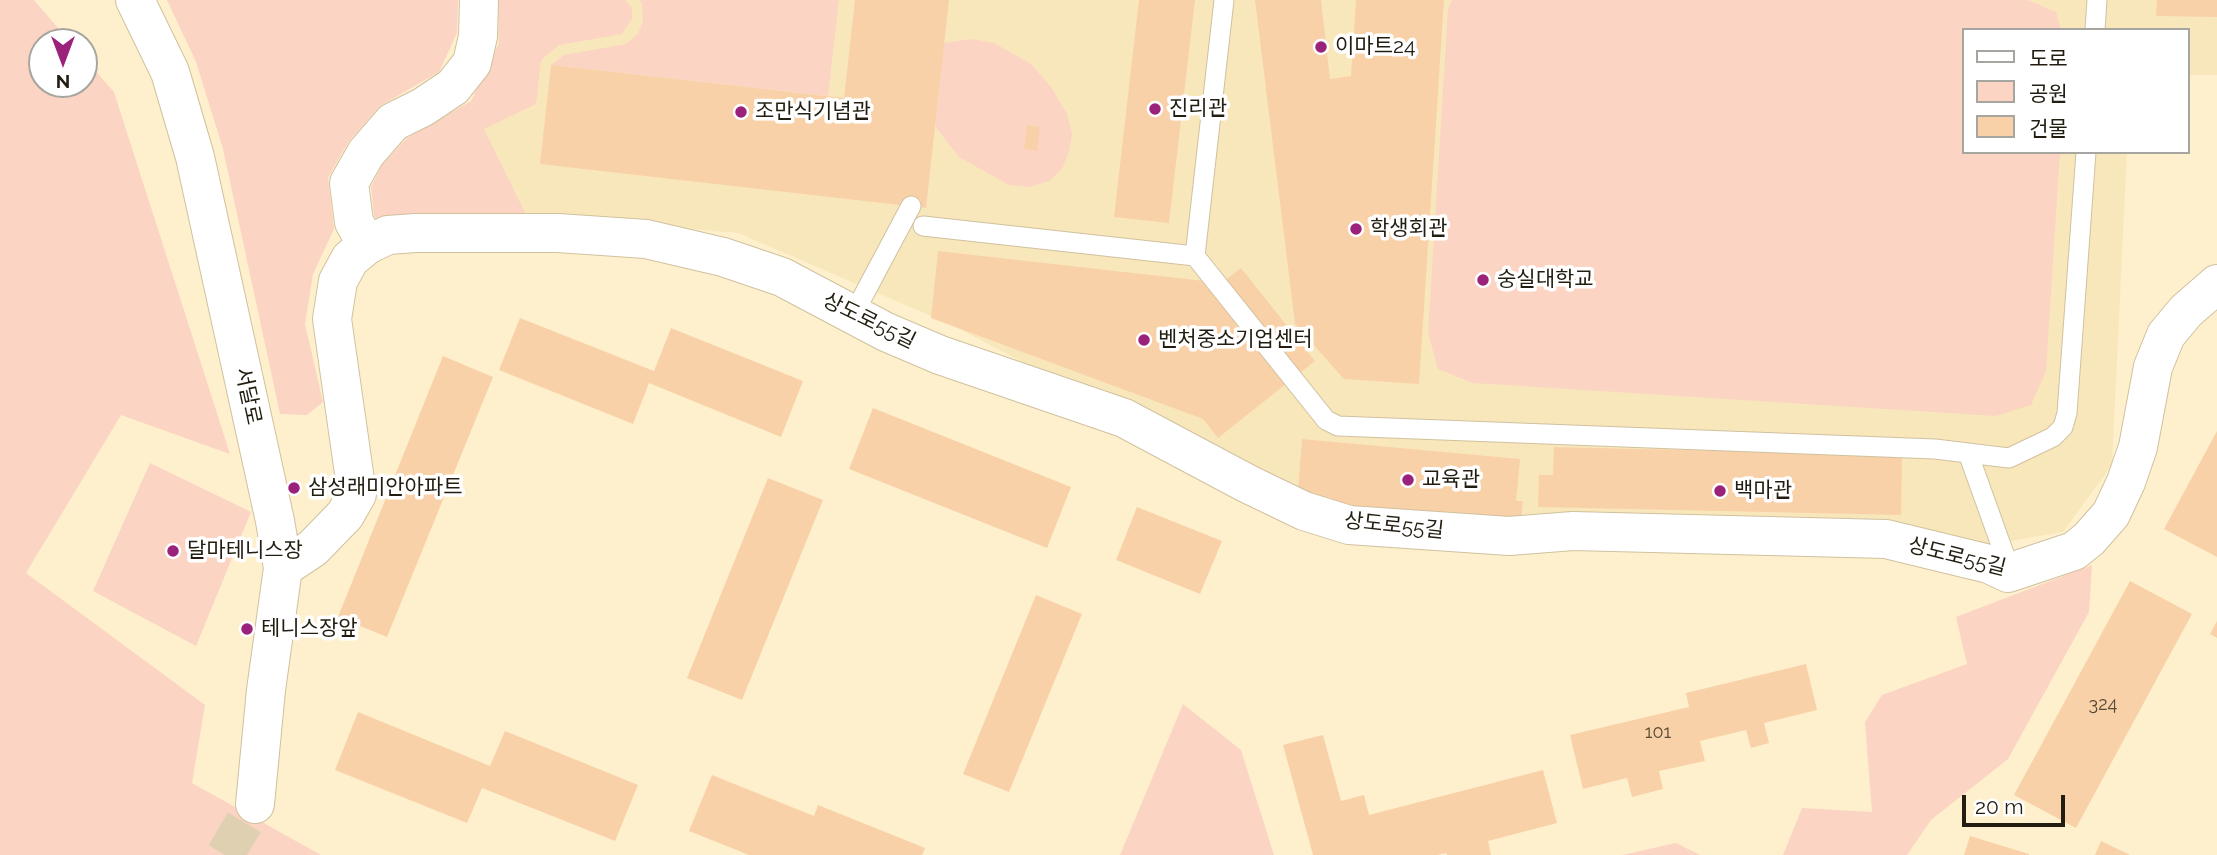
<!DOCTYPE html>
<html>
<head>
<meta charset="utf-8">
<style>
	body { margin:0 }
	#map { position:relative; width:2217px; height:855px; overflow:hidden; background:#fff0cd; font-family:Raleway,"Noto Sans KR",sans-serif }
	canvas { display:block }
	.legend { position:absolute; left:1962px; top:28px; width:228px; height:126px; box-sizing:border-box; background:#fff; border:2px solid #a7a59f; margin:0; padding:9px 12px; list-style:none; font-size:21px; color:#221d10 }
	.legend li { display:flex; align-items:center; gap:14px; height:35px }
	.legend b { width:35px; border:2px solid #a7a59f }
	.north { position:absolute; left:28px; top:28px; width:70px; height:70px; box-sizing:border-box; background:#fff; border:2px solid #a7a59f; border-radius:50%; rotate:180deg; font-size:19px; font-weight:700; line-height:28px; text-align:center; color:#221d10 }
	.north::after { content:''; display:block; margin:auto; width:24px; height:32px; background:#9b227b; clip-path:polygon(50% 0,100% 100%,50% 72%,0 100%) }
	.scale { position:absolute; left:1962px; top:795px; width:103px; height:32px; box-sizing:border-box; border:4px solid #221d10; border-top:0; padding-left:9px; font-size:21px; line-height:24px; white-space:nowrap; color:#221d10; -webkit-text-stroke:5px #fff; paint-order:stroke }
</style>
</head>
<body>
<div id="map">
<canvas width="2217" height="855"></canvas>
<ul class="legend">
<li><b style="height:9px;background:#fff"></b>도로</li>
<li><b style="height:19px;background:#fbd4c3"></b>공원</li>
<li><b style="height:19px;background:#f9d1a8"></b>건물</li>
</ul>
<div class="north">N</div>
<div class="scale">20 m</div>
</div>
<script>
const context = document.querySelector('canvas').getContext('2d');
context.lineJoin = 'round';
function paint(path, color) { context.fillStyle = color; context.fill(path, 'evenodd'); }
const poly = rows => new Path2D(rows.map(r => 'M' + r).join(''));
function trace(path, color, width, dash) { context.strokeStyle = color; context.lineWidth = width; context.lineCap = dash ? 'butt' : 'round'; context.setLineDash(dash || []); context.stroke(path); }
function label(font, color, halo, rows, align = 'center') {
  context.font = font + ' Raleway,"Noto Sans KR",sans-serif'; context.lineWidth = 7; context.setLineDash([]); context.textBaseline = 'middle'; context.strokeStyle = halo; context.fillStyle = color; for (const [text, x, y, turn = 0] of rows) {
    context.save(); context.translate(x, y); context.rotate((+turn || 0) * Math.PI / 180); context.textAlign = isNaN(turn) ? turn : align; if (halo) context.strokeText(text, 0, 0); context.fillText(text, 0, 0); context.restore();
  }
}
paint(poly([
	[497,0,2217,0,2217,75,2187,75,2187,30,1963,30,1963,152,2127,152,2112,465,2063,532,1977,547,1520,528,1297,507,954,326,738,233,525,215,442,148,499,93]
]), '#f9e7bc');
paint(poly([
	[0,0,34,0,70,42,42,42,42,84,84,84,84,58,114,92,230,454,121,415,26,573,205,705,192,783,321,855,0,855],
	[167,0,458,0,457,33,439,72,380,106,349,141,328,178,334,229,313,274,305,324,323,402,307,415,280,414,223,149,196,62],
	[499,0,625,0,632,8,632,19,622,34,559,45,541,60,536,104,484,129,530,223,380,226,374,215,371,187,382,165,407,138,471,101,499,43],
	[639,0,839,0,828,96,551,65,564,55,626,44,638,34,643,21,642,4],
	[1452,0,2028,0,2056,12,2061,30,1963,30,1963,152,2060,152,2046,371,2031,405,1996,416,1473,383,1438,369,1428,333,1448,9],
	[972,39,994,43,1031,64,1051,87,1067,114,1072,134,1069,152,1062,169,1049,181,1030,187,1009,185,959,157,935,126,944,43],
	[150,463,251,512,196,646,93,591],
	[2092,565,2089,612,2008,759,1931,820,1907,855,1783,855,1802,808,1872,812,1865,722,1882,695,1967,664,1956,617],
	[1183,704,1241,750,1274,855,1120,855],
	[1676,843,1700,855,1622,855]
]), '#fbd4c3');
paint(poly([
	[855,0,949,0,926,208,540,164,551,65,844,98],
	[1139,0,1195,0,1169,223,1114,217],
	[1255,0,1321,0,1330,79,1351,76,1356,0,1444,0,1419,384,1344,379,1295,324],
	[2157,0,2217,0,2217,17,2156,16],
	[1027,125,1040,127,1037,151,1024,149],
	[938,251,1222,283,1241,268,1315,361,1218,438,1203,419,931,318],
	[520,318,654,371,671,328,803,381,781,437,649,383,633,424,499,370],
	[443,356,493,377,387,637,338,617],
	[873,408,1071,487,1047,548,849,469],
	[2217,431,2217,557,2164,529],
	[1302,439,1520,459,1516,501,1523,501,1521,523,1297,503],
	[1554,447,1902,455,1901,515,1538,507,1539,475,1553,475],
	[768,478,823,500,742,700,687,678],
	[1137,507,1222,541,1200,594,1116,560],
	[2130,581,2192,614,2076,828,2014,795],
	[1036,595,1082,614,1009,792,963,774],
	[2217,621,2217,638,2210,634],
	[1806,664,1817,710,1764,723,1769,743,1751,748,1746,730,1700,741,1705,761,1659,771,1663,789,1632,797,1627,778,1583,789,1570,735,1689,707,1686,693],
	[358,712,490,766,505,731,638,785,615,841,482,788,467,823,335,770],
	[1323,735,1341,801,1364,795,1369,815,1543,770,1557,823,1488,841,1491,855,1447,855,1446,853,1438,855,1313,855,1283,745],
	[712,775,814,816,818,805,925,848,922,855,749,855,689,831],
	[1970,836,2029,854,2029,855,1964,855],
	[2101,841,2130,855,2095,855]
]), '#f9d1a8');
trace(poly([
	[225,855,255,804]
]), '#ded0b1', 38, [38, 19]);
const lane = poly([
	[1224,0,1195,256,1326,420,1338,426,1935,449,2009,458,2053,437,2063,427,2067,413,2086,152],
	[2095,30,2097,0],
	[923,226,1195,256],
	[853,315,911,206],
	[1968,453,2011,573]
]);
const street = poly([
	[135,0,170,72,195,157,275,521,283,568,266,690,255,804],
	[367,245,354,222,349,183,366,153,393,122,423,107,453,87,472,63,478,36,479,0],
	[283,568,313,548,345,515,357,494,332,319,338,281,350,259,367,245,388,235,416,233,558,233,646,239,723,257,782,277,886,332,940,355,1124,418,1248,484,1304,511,1349,525,1509,536,1573,531,1886,539,1989,564,2008,573,2074,551,2089,539,2111,514,2126,482,2138,447,2153,367,2166,335,2186,311,2217,284]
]);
trace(lane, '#d0c19f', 21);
trace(street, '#d0c19f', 40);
trace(lane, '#fff', 19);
trace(street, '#fff', 38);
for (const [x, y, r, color] of [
	[1321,47,7,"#9b227b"],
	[1155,109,7,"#9b227b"],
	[741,112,7,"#9b227b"],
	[1356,229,7,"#9b227b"],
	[1483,280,7,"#9b227b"],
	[1144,340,7,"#9b227b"],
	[1408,480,7,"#9b227b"],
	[294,488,7,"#9b227b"],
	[1720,491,7,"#9b227b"],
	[173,551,7,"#9b227b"],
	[247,629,7,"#9b227b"]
]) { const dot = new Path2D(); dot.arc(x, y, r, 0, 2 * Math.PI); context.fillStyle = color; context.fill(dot); trace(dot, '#fff', 2.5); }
label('18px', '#584a36', null, [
	["324",2103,705],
	["101",1658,733]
]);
label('21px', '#221d10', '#fff', [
	["이마트24",1335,47],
	["진리관",1169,109],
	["조만식기념관",755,112],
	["학생회관",1370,229],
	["숭실대학교",1497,280],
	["벤처중소기업센터",1158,340],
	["교육관",1422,480],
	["삼성래미안아파트",308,488],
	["백마관",1734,491],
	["달마테니스장",187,551],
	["테니스장앞",261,629]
], 'left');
label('21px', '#221d10', '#fff', [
	["상도로55길",869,321,26],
	["서달로",248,396,78],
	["상도로55길",1394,526,6],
	["상도로55길",1957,557,14]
]);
</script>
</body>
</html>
